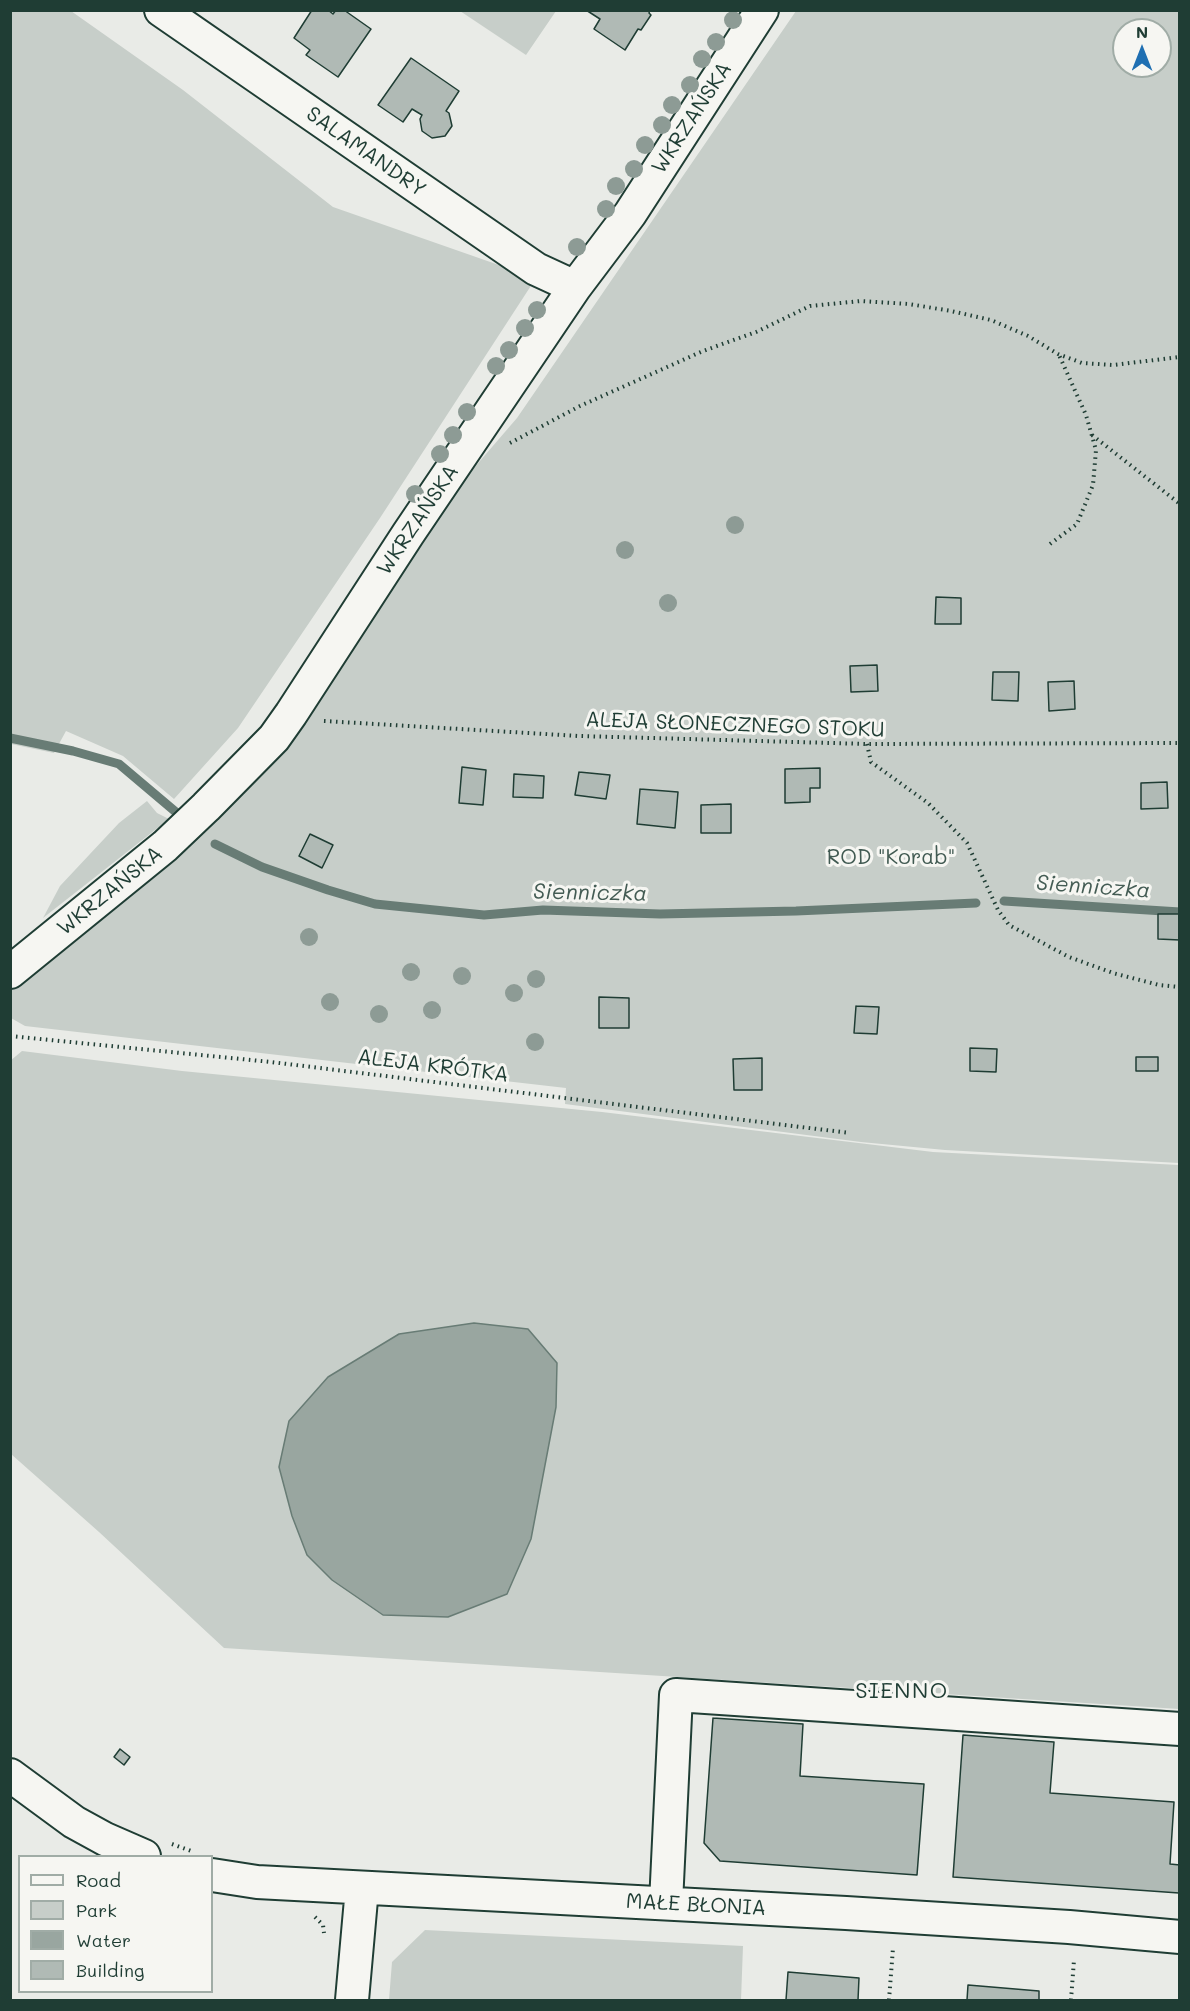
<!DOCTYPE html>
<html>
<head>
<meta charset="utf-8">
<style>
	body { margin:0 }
	#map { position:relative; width:1190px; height:2011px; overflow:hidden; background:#e9ebe7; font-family:Mali,sans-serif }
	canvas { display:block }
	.frame { position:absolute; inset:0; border:12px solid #1f3d34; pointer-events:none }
	.legend { position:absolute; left:18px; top:1855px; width:195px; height:138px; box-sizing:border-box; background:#f6f6f2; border:2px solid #a0aca6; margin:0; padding:8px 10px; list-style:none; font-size:18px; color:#1f3d34 }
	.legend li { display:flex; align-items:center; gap:12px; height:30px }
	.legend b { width:30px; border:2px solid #a0aca6 }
	.north { position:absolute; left:1112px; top:18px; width:60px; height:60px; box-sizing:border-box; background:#f6f6f2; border:2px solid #a0aca6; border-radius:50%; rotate:0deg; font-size:16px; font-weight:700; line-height:24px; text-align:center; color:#1f3d34 }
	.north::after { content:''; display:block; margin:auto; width:21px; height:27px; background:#1f6fb2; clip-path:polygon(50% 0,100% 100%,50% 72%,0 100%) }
</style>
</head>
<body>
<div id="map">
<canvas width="1190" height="2011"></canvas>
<div class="frame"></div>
<ul class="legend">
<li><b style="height:8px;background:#f6f6f2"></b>Road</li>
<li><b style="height:16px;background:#c7cec9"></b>Park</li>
<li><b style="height:16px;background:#99a6a0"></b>Water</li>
<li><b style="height:16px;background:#b0bab5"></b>Building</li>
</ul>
<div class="north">N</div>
</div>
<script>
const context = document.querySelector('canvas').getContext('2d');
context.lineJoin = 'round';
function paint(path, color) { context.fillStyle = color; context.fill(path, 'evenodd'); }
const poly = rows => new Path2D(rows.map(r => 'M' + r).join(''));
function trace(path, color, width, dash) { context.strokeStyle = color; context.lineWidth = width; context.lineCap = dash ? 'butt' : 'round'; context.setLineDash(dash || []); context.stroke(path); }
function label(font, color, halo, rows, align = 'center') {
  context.font = font + ' Mali,sans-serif'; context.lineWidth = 6; context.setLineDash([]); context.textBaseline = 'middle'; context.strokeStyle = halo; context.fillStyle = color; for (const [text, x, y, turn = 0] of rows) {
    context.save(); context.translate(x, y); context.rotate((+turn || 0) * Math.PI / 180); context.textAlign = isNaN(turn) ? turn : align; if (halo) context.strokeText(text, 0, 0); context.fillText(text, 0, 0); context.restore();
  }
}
paint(poly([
	[10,11,71,11,183,90,333,207,536,278,380,518,238,728,174,799,123,756,66,731,54,753,11,744],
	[460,11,556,11,526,55],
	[796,11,1179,11,1179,1163,945,1150,861,1142,565,1104,566,1088,25,1026,11,1018,10,983,190,835,430,519,517,418],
	[1124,30,1160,30,1160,66,1124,66],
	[147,801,157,813,169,819,43,918,60,886,119,823],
	[22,1051,182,1071,602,1112,933,1152,1179,1165,1179,1709,224,1648,99,1532,11,1454,10,1061],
	[425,1930,743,1946,741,2000,389,2000,392,1962]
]), '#c7cec9');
const water = poly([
	[474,1323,528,1329,557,1363,556,1407,531,1539,507,1594,448,1617,383,1615,332,1580,307,1555,292,1516,279,1467,289,1421,328,1377,399,1334,474,1323]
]);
paint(water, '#99a6a0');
trace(water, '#687c75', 1.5);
trace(poly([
	[10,738,73,751,119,764,177,813],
	[215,844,262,867,328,890,375,904,484,915,543,910,660,914,796,911,976,903],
	[1004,901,1180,912]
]), '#687c75', 9);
const building = poly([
	[312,10,328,10,333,14,336,10,344,10,371,29,338,77,306,55,310,50,294,38,312,10],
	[586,10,650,10,649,13,651,15,641,30,638,29,625,50,594,29,600,19,586,10],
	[411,58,459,91,446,111,449,113,452,126,445,136,432,138,422,131,420,119,422,115,412,109,403,122,378,105,411,58],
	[936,597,961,598,961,624,935,624,936,597],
	[877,665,878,691,851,692,850,666,877,665],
	[993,672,1019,672,1018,701,992,700,993,672],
	[1074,681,1075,709,1049,711,1048,682,1074,681],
	[462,767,486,770,483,805,459,803,462,767],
	[820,768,820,788,810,788,810,802,785,803,785,769,820,768],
	[579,772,610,775,606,799,575,795,579,772],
	[514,774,544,776,543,798,513,797,514,774],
	[1167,782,1168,808,1141,809,1141,783,1167,782],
	[640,789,678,792,675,828,637,824,640,789],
	[731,804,731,833,701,833,701,805,731,804],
	[310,834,333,845,322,868,299,856,310,834],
	[1158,914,1180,914,1180,940,1158,939,1158,914],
	[599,997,629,998,629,1028,599,1028,599,997],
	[856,1006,879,1007,877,1034,854,1033,856,1006],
	[970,1048,997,1049,996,1072,970,1071,970,1048],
	[1136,1057,1158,1057,1158,1071,1136,1071,1136,1057],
	[762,1058,762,1090,734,1090,733,1059,762,1058],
	[713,1718,803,1724,800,1776,924,1784,917,1875,720,1861,704,1843,713,1718],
	[963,1735,1054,1742,1050,1793,1174,1802,1170,1864,1180,1865,1179,1893,953,1877,963,1735],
	[120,1749,130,1757,124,1765,114,1757,120,1749],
	[788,1972,859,1978,858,2000,786,2000,788,1972],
	[968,1985,1039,1991,1039,2000,967,2000,968,1985]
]);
paint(building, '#b0bab5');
trace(building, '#1f3d34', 1.5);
const minor = poly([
	[161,10,536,269,575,287],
	[10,972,165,846,206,807,274,738,291,714,408,534,575,287,630,214,762,10],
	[10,1775,74,1822,105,1839,144,1856],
	[212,1875,257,1882,846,1913,1069,1927,1180,1937],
	[666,1903,676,1695,1180,1729],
	[352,2000,362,1888]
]);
trace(minor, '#1f3d34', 36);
trace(poly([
	[1092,435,1180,504],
	[510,443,580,406,703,351,756,332,810,306,861,301,909,304,951,311,991,320,1028,336,1058,354,1082,363,1113,365,1180,357],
	[1050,544,1077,524,1093,485,1096,450,1086,415,1059,355],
	[324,721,579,736,867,744,1180,743],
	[867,744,871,762,928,803,967,843,998,910,1009,925,1069,957,1113,973,1159,985,1180,987],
	[10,1036,271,1062,850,1133],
	[172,1844,191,1851],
	[315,1917,323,1925,324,1933],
	[889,2000,893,1948],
	[1071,2000,1074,1960]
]), '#1f3d34', 4, [1.5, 4.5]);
trace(minor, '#f6f6f2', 32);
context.fillStyle = '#8d9b95';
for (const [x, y] of [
	[733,20],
	[716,42],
	[702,59],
	[690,85],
	[672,105],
	[662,125],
	[645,145],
	[634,169],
	[616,186],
	[606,209],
	[577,247],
	[537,310],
	[525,328],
	[509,350],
	[496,366],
	[467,412],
	[453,435],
	[440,454],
	[415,494],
	[735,525],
	[625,550],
	[668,603],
	[309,937],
	[411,972],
	[462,976],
	[536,979],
	[514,993],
	[330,1002],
	[432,1010],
	[379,1014],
	[535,1042]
]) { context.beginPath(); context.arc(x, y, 9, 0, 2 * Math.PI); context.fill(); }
label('21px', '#1f3d34', '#f6f6f2', [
	["WKRZAŃSKA",692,118,-57],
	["SALAMANDRY",366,152,35],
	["WKRZAŃSKA",418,520,-56],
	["ALEJA SŁONECZNEGO STOKU",735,725,2],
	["WKRZAŃSKA",110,891,-39],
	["ALEJA KRÓTKA",433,1066,7],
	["MAŁE BŁONIA",696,1905,3]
]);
label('21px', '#415a52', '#f6f6f2', [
	["ROD \"Korab\"",891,858]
]);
label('italic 22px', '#445c54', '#f6f6f2', [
	["Sienniczka",1093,887,4],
	["Sienniczka",590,893,1]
]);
context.letterSpacing = '1.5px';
label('22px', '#1f3d34', '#f6f6f2', [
	["SIENNO",902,1691]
]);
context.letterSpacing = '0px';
</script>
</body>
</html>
